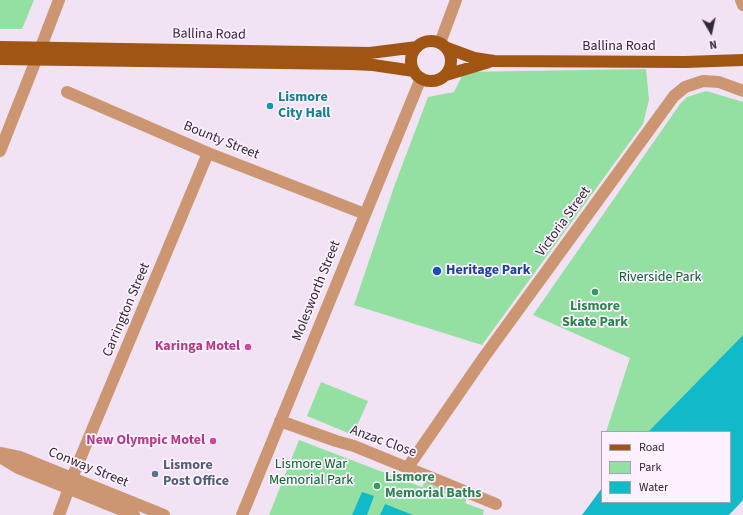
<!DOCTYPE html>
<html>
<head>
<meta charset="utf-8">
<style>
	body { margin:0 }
	#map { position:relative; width:743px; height:515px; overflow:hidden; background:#f1e2f4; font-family:"Source Sans 3",sans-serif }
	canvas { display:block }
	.legend { position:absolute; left:601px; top:431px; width:130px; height:72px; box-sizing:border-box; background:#fdf0ff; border:1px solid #aba1ad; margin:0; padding:5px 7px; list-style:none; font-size:12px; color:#302a31 }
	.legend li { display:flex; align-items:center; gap:8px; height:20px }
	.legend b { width:20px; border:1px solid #aba1ad }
	.north { position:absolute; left:691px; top:12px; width:40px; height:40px; -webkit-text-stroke:3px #fdf0ff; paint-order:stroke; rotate:171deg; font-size:11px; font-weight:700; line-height:16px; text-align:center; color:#302a31 }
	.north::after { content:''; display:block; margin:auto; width:14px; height:18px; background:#302a31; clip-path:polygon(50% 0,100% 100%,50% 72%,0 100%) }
</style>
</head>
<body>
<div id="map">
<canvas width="743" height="515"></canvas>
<ul class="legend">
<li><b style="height:5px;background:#a05513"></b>Road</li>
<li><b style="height:11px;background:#94e0a3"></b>Park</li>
<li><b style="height:11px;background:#10bac9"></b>Water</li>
</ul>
<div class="north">N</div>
</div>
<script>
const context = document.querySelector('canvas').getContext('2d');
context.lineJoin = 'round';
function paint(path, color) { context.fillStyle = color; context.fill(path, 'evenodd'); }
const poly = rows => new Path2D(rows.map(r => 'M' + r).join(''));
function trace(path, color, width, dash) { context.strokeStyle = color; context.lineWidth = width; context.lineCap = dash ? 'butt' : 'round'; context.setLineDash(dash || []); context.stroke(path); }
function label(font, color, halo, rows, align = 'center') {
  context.font = font + ' "Source Sans 3",sans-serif'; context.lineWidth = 3.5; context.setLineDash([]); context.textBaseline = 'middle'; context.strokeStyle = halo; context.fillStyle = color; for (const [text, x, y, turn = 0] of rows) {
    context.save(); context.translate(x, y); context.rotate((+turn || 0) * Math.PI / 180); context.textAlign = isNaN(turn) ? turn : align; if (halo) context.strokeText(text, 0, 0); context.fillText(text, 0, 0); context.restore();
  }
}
paint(poly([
	[0,0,34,0,22,29,0,29],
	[646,69,649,100,643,124,482,345,354,305,395,184,428,97,454,92,464,72],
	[706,91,743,102,743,335,648,432,606,432,630,358,533,315,680,104,687,97],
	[321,382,368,401,353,435,307,416],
	[299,440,422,487,425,481,467,498,465,503,484,510,483,515,269,515]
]), '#94e0a3');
paint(poly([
	[743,335,743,500,729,515,582,515,602,488,602,502,730,502,730,432,648,432],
	[362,492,374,496,367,515,352,515],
	[385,504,413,515,380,515]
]), '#10bac9');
trace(poly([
	[741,0,743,5],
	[440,43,456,0],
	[41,47,59,0],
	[67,92,208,153,365,214],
	[0,151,36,60],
	[280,421,336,441,354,446,496,504],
	[0,453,20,457,164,515],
	[0,457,18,468,134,515],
	[408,467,484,357,674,96,685,87,703,81,719,82,743,91],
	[72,478,208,153],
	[59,515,69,488,67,481],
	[242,515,421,78]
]), '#cc9673', 12);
trace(poly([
	'411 61a20 20 0 1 1 40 0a20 20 0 1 1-40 0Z',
	[0,47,370,53,417,47],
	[447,48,474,58,494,61,685,62,743,60],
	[0,59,352,64,373,65,414,71],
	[446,75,489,62]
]), '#a05513', 12);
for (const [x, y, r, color] of [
	[270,106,4,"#0f9aa8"],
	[437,271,5,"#1a4fb4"],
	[595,292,4,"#2e9e5b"],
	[248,347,4,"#d1479c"],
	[213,441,4,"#d1479c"],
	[155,474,4,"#5c6f8a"],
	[377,486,4,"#2e9e5b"]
]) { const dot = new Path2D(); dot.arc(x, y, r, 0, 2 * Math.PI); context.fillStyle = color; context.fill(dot); trace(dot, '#fdf0ff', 1.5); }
label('14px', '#302a31', '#fdf0ff', [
	["Ballina Road",209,35,1],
	["Ballina Road",619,47],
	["Bounty Street",221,141,22],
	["Victoria Street",564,222,-54],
	["Molesworth Street",317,291,-68],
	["Carrington Street",127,310,-67],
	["Anzac Close",383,442,20],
	["Conway Street",88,468,22]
]);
label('bold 14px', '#0d838f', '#fdf0ff', [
	["Lismore",278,98],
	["City Hall",278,114]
], 'left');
label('bold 14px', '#164399', '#fdf0ff', [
	["Heritage Park",446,271]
], 'left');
label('14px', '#06642a', '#fdf0ff', [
	["Riverside Park",660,278],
	["Lismore War",311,465],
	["Memorial Park",311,481]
]);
label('bold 14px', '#27864d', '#fdf0ff', [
	["Lismore",595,307],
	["Skate Park",595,323],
	["Lismore",385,478,"left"],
	["Memorial Baths",385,494,"left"]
]);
label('bold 14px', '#b23c85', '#fdf0ff', [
	["Karinga Motel",240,347],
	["New Olympic Motel",205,441]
], 'right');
label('bold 14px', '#4e5e75', '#fdf0ff', [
	["Lismore",163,466],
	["Post Office",163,482]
], 'left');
</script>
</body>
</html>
